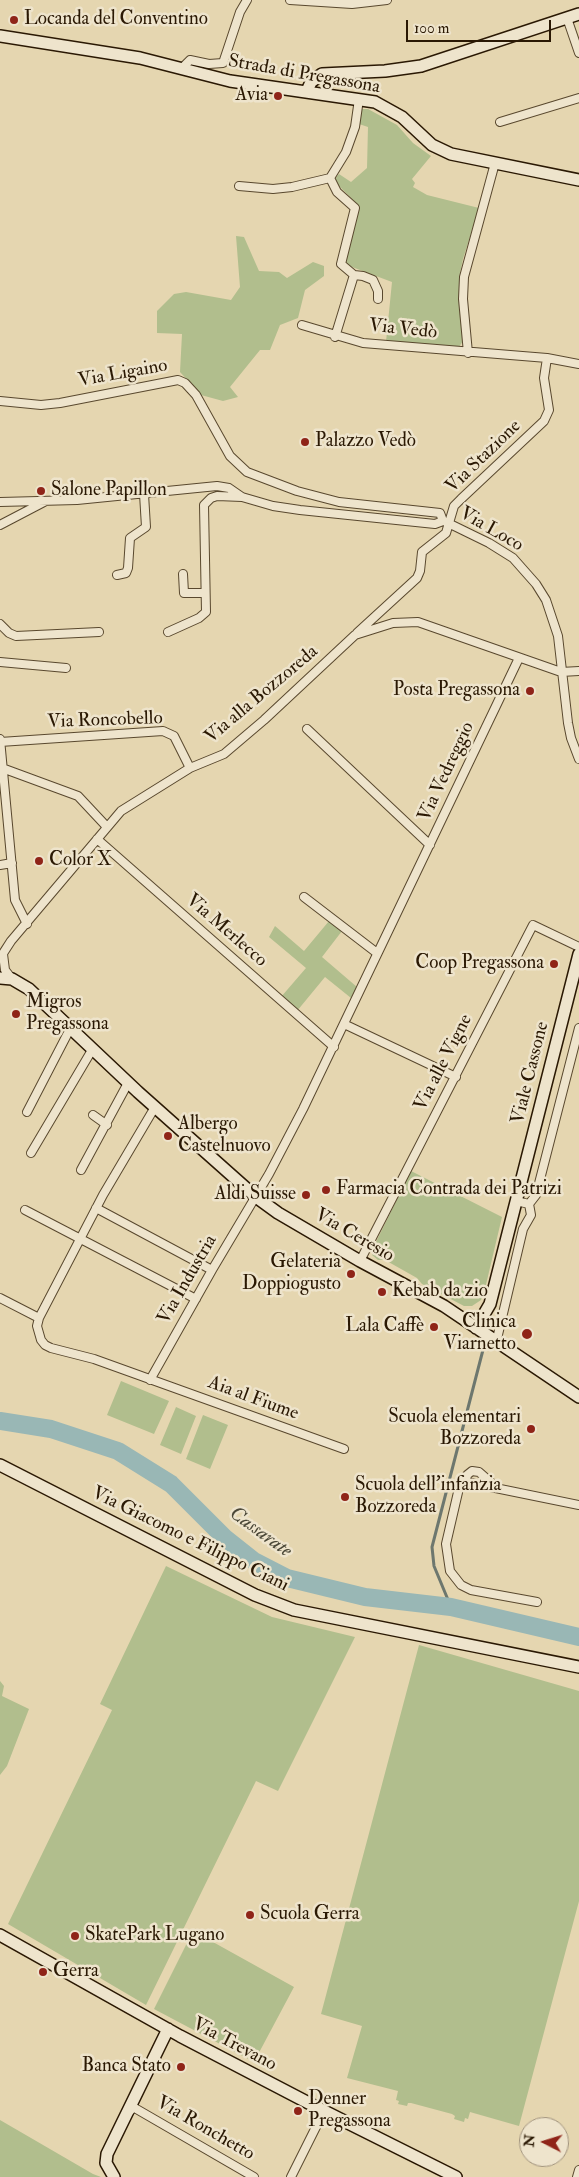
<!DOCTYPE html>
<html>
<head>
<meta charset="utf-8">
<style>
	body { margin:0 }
	#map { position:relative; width:579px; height:2177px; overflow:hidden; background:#e5d6b0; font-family:"IM FELL Double Pica",serif }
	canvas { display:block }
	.north { position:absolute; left:519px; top:2117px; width:50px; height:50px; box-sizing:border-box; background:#eee4cc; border:1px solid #a0927c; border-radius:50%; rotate:275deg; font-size:14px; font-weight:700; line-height:20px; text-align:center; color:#2a1803 }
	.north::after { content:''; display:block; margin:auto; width:18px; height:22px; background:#8f2418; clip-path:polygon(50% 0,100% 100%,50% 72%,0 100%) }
	.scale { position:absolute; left:406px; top:20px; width:145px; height:22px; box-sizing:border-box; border:2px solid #2a1803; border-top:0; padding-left:6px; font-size:15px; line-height:18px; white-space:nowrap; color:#2a1803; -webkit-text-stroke:4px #eee4cc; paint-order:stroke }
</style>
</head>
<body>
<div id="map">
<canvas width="579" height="2177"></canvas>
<div class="north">N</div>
<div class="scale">100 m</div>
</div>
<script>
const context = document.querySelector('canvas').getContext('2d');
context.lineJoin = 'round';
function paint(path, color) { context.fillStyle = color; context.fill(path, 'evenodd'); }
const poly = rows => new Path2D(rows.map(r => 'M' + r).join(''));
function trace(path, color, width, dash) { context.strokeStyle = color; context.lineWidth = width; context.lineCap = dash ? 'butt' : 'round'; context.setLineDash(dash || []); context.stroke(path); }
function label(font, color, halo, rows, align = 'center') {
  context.font = font + ' "IM FELL Double Pica",serif'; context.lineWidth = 5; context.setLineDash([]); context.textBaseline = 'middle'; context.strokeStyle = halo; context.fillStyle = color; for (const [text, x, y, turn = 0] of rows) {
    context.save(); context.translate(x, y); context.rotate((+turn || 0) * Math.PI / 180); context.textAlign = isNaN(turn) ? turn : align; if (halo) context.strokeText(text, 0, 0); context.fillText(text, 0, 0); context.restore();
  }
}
paint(poly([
	[362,109,368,109,397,125,413,143,431,156,412,179,415,183,413,187,427,195,479,208,463,259,459,278,463,332,463,341,459,347,386,342,392,282,344,264,356,208,355,202,333,180,339,174,351,182,367,168,368,127,359,124],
	[236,236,244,237,259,271,279,272,287,278,313,262,324,266,324,276,305,290,298,318,280,325,270,350,260,350,230,387,238,397,223,401,201,395,180,372,182,334,157,333,157,311,174,294,186,292,231,300,240,287],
	[329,921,342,931,322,957,357,987,351,998,325,977,297,1011,281,997,306,968,269,937,275,926,304,951],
	[411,1171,502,1217,484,1293,481,1300,472,1306,464,1306,422,1284,417,1278,385,1260,378,1260,372,1255,373,1248],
	[121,1381,169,1401,154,1434,107,1415],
	[176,1407,196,1416,181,1454,160,1445],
	[203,1415,228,1425,210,1469,186,1459],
	[166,1566,272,1617,355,1637,278,1791,256,1781,146,2005,8,1924,112,1710,100,1704],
	[419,1645,579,1691,579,1901,519,2126,470,2112,468,2119,465,2118,464,2122,454,2119,455,2116,452,2114,411,2103,408,2103,407,2106,398,2104,399,2101,396,2100,398,2091,347,2078,362,2026,321,2014],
	[0,1681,4,1686,2,1696,29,1709,7,1766,0,1775],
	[195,1932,294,1987,254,2062,154,2009,192,1933],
	[0,2120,93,2174,101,2177,0,2177]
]), '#b1be8d');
trace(poly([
	[451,1607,434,1566,432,1547,484,1346]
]), '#6d776e', 3);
trace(poly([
	[0,1421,51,1429,118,1451,171,1484,225,1538,254,1561,287,1578,365,1597,451,1607,579,1637]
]), '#99b7b5', 18);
const street = poly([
	[290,0,352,4,387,0],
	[567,18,579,53],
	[181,69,190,60,209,64,223,63,240,12,247,0],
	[500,122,579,98],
	[330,178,337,192,355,208,341,264,354,275,363,276,373,280,378,291,378,299],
	[239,186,273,189,292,187,330,178,346,152,355,127,359,99],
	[302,325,363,343,547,358,579,364],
	[335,337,354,275],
	[468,353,463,299,464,277,495,163],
	[0,401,41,405,60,403,178,380,185,383,196,395,230,456,247,472,297,491,339,502,440,513,443,521],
	[0,502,77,500,217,486,229,488,242,497,273,506,300,510,435,524,443,521],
	[446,522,489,543,513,558,536,584,546,600,558,636,568,723,571,738,579,759],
	[0,525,44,502],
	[183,574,184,593,205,593],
	[117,575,126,573,128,568,130,538,146,527,144,494],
	[0,624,9,633,16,636,99,632],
	[168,632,199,618,206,612,204,505,211,498,217,496,242,497],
	[357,633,417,578,420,571,422,552,446,533,454,506,461,499,544,421,549,410,544,378,547,358],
	[0,662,66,668],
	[307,729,430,845],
	[0,739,15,900,27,924],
	[0,742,163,731,174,736,190,768],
	[2,768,78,796,107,827],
	[97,839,334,1047],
	[0,865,12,863],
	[304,897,377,953],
	[3,954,5,970,12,979],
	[0,958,11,941,121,811,190,768,224,754,264,720,355,635,393,623,418,622,561,672,579,671],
	[344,1024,456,1077],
	[155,1107,103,1195,39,1318,37,1326,41,1340,45,1345,51,1348,94,1359,344,1449],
	[27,1112,70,1029],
	[93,1115,107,1125],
	[31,1153,92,1050],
	[81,1170,128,1083],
	[516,1201,529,1204,536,1195,579,1028],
	[96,1208,212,1270],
	[25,1210,196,1299],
	[360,1261,533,925,579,947],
	[0,1298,39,1318],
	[496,1343,523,1229,531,1215,529,1204],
	[150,1380,212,1270,269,1174,303,1109,519,658],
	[466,1482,459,1488,446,1544,450,1571,461,1585,471,1590,537,1602],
	[495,1486,479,1472,472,1471,467,1475,466,1482,579,1505],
	[130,2111,133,2107,254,2177],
	[291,2177,324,2111],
	[577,2177,579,2170]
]);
const secondary = poly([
	[0,36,140,58,230,81,375,102,402,117,432,145,451,154,579,180],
	[307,91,311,82,322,74,385,71,421,66,579,14],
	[0,978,12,979,29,989,138,1092,256,1197,278,1213,360,1261,444,1306,579,1397],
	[476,1328,490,1304,579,954],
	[0,1465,255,1595,294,1610,579,1667],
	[0,1935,180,2036,324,2111,456,2177],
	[114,2177,106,2163,107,2154,168,2029]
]);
trace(street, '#59482e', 10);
trace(secondary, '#2a1803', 14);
trace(street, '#eee4cc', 8);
trace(secondary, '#eee4cc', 11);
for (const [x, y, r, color] of [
	[14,20,5,"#8f2418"],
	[278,96,5,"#8f2418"],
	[305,442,5,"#8f2418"],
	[41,491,5,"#8f2418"],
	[530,691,5,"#8f2418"],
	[39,861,5,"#8f2418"],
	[554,964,5,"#8f2418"],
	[16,1014,5,"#8f2418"],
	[168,1136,5,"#8f2418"],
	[326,1190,5,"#8f2418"],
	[306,1195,5,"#8f2418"],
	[351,1274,5,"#8f2418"],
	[382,1292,5,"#8f2418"],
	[434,1327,5,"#8f2418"],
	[527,1334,6,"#8f2418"],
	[531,1429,5,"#8f2418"],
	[345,1497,5,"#8f2418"],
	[250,1915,5,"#8f2418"],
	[75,1936,5,"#8f2418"],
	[43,1972,5,"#8f2418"],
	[181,2067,5,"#8f2418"],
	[298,2111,5,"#8f2418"]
]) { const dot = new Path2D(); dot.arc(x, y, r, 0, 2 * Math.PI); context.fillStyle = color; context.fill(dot); trace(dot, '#eee4cc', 2); }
label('19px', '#2a1803', '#eee4cc', [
	["Locanda del Conventino",24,20],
	["Avia",268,96,"right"],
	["Palazzo Vedò",315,442],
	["Salone Papillon",51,491],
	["Posta Pregassona",520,691,"right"],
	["Color X",49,861],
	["Coop Pregassona",544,964,"right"],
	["Migros",26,1003],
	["Pregassona",26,1025],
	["Albergo",178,1125],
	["Castelnuovo",178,1147],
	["Farmacia Contrada dei Patrizi",336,1190],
	["Aldi Suisse",296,1195,"right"],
	["Gelateria",341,1263,"right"],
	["Doppiogusto",341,1285,"right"],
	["Kebab da zio",392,1292],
	["Clinica",516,1323,"right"],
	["Viarnetto",516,1345,"right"],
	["Lala Caffè",424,1327,"right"],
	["Scuola elementari",521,1418,"right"],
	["Bozzoreda",521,1440,"right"],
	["Scuola dell'infanzia",355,1486],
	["Bozzoreda",355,1508],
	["Scuola Gerra",260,1915],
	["SkatePark Lugano",85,1936],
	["Gerra",53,1972],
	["Banca Stato",171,2067,"right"],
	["Denner",308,2100],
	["Pregassona",308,2122]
], 'left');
label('19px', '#2a1803', '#eee4cc', [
	["Strada di Pregassona",304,75,10],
	["Via Vedò",403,330,6],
	["Via Ligaino",123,374,-10],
	["Via Stazione",484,457,-44],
	["Via Loco",491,530,30],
	["Via alla Bozzoreda",262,695,-40],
	["Via Roncobello",105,721,-2],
	["Via Vedreggio",447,772,-65],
	["Via Merlecco",226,931,41],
	["Via alle Vigne",444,1063,-63],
	["Viale Cassone",531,1073,-76],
	["Via Ceresio",354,1236,30],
	["Via Industria",188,1280,-60],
	["Aia al Fiume",253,1399,20],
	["Via Giacomo e Filippo Ciani",190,1540,26],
	["Via Trevano",234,2045,28],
	["Via Ronchetto",205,2129,30]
]);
label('italic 20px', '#4b4838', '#eee4cc', [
	["Cassarate",260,1533,36]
]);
</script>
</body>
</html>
